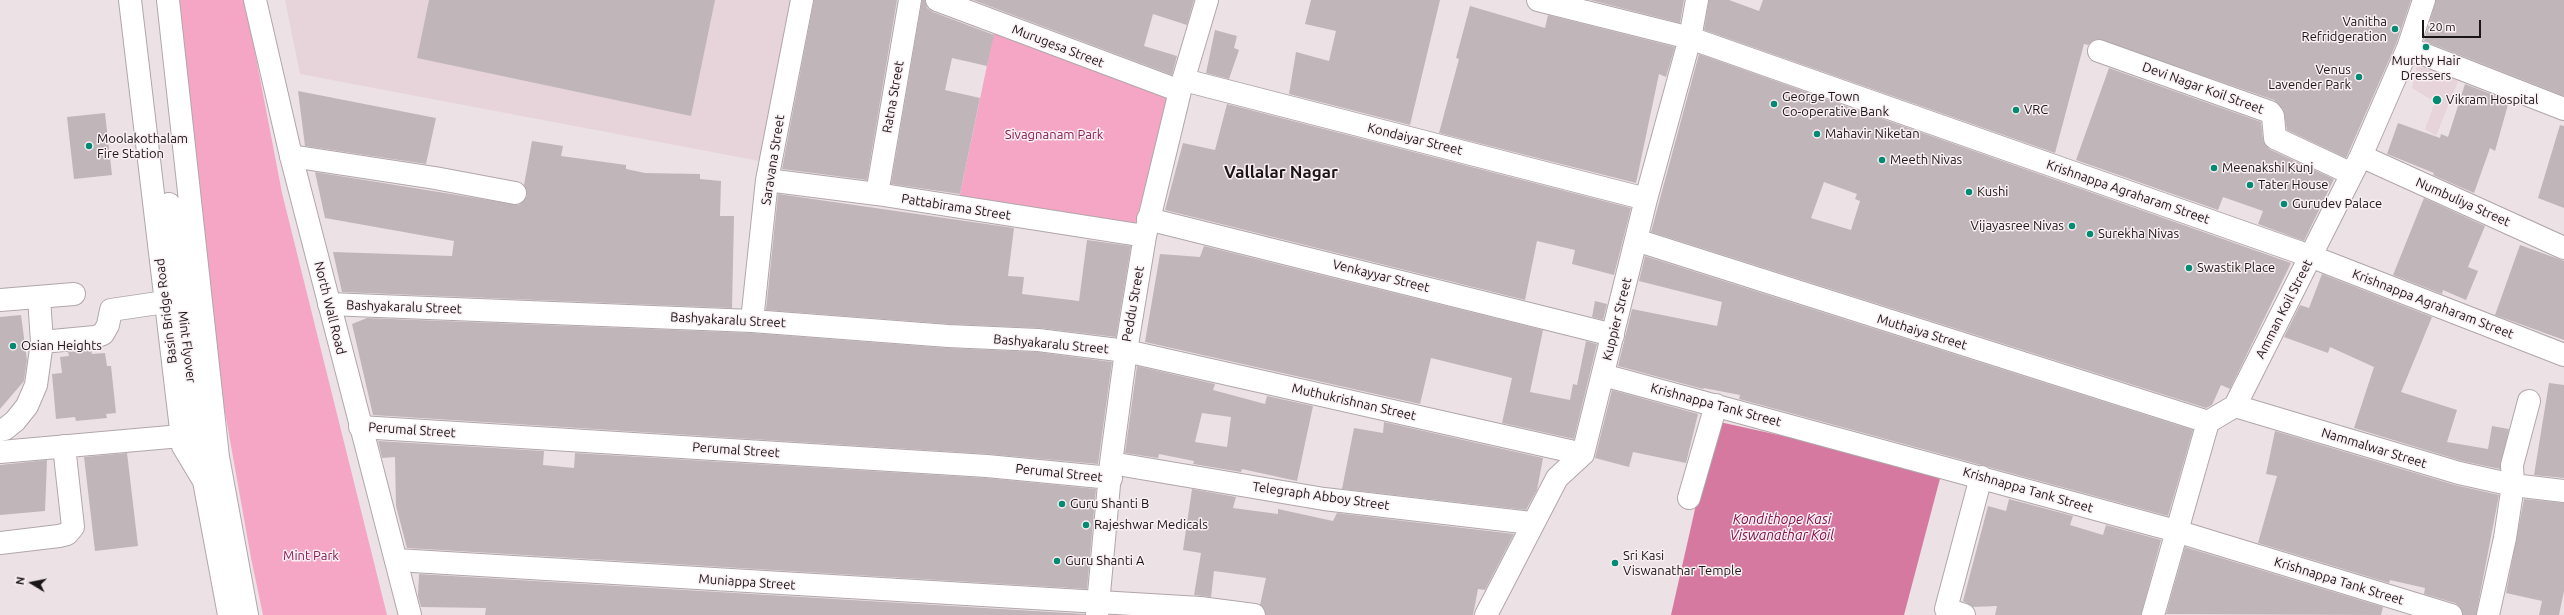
<!DOCTYPE html>
<html>
<head>
<meta charset="utf-8">
<style>
	body { margin:0 }
	#map { position:relative; width:2564px; height:615px; overflow:hidden; background:#ece1e5; font-family:Ubuntu,sans-serif }
	canvas { display:block }
	.north { position:absolute; left:12px; top:563px; width:40px; height:40px; -webkit-text-stroke:3px #faeff2; paint-order:stroke; rotate:280deg; font-size:11px; font-weight:700; line-height:16px; text-align:center; color:#1a1617 }
	.north::after { content:''; display:block; margin:auto; width:14px; height:18px; background:#1a1617; clip-path:polygon(50% 0,100% 100%,50% 72%,0 100%) }
	.scale { position:absolute; left:2422px; top:20px; width:59px; height:18px; box-sizing:border-box; border:2px solid #1a1617; border-top:0; padding-left:5px; font-size:12px; line-height:14px; white-space:nowrap; color:#1a1617; -webkit-text-stroke:3px #faeff2; paint-order:stroke }
</style>
</head>
<body>
<div id="map">
<canvas width="2564" height="615"></canvas>
<div class="north">N</div>
<div class="scale">20 m</div>
</div>
<script>
const context = document.querySelector('canvas').getContext('2d');
context.lineJoin = 'round';
function paint(path, color) { context.fillStyle = color; context.fill(path, 'evenodd'); }
const poly = rows => new Path2D(rows.map(r => 'M' + r).join(''));
function trace(path, color, width, dash) { context.strokeStyle = color; context.lineWidth = width; context.lineCap = dash ? 'butt' : 'round'; context.setLineDash(dash || []); context.stroke(path); }
function label(font, color, halo, rows, align = 'center') {
  context.font = font + ' Ubuntu,sans-serif'; context.lineWidth = 3; context.setLineDash([]); context.textBaseline = 'middle'; context.strokeStyle = halo; context.fillStyle = color; for (const [text, x, y, turn = 0] of rows) {
    context.save(); context.translate(x, y); context.rotate((+turn || 0) * Math.PI / 180); context.textAlign = isNaN(turn) ? turn : align; if (halo) context.strokeText(text, 0, 0); context.fillText(text, 0, 0); context.restore();
  }
}
paint(poly([
	[285,0,800,0,770,163,300,74],
	[2417,66,2459,79,2436,136,2425,129,2435,102,2412,88]
]), '#e7d4da');
paint(poly([
	[178,0,245,0,282,193,387,615,263,615,251,558,220,384],
	[994,32,1171,94,1134,228,959,199]
]), '#f5a6c5');
paint(poly([
	[1715,421,1942,471,1904,615,1671,615]
]), '#d679a0');
paint(poly([
	[429,0,715,0,691,116,417,58],
	[814,0,897,0,867,180,782,169],
	[922,0,925,0,927,8,933,12,994,35,987,66,952,58,945,90,980,98,960,194,891,184],
	[973,0,1194,0,1187,25,1153,14,1144,46,1177,56,1172,75],
	[1311,0,1440,0,1410,125,1289,94,1296,52,1329,61,1336,31,1305,24],
	[1590,0,1684,0,1680,23],
	[1709,0,1729,0,1759,11,1763,0,2411,0,2396,44,2346,158,2287,130,2283,109,2274,100,2097,39,2088,45,2084,44,2055,153,1704,30],
	[2436,0,2564,0,2564,96,2424,41],
	[1470,6,1545,28,1548,15,1675,47,1666,77,1659,74,1636,183,1439,133,1459,59,1456,58],
	[1215,30,1237,36,1234,48,1239,50,1229,79,1206,73],
	[1699,54,2291,263,2230,389,2221,385,2212,405,2206,408,1651,232],
	[1824,182,1857,194,1855,199,1860,201,1851,230,1811,218],
	[2109,68,2261,122,2263,140,2269,149,2334,179,2304,241,2258,224,2263,211,2223,197,2218,210,2076,160],
	[2465,84,2509,101,2495,151,2490,148,2474,193,2433,175,2434,173,2387,154,2398,123,2440,138,2441,134,2448,137],
	[298,91,436,118,426,164,305,146],
	[1227,104,1631,208,1614,275,1572,264,1575,250,1537,241,1525,300,1165,210,1183,143,1215,150],
	[105,113,112,175,74,179,67,117],
	[2560,125,2564,126,2564,208,2538,198],
	[532,141,563,146,561,156,626,165,626,169,645,173,700,174,700,179,721,181,720,216,734,216,732,308,342,292,333,252,452,256,454,241,325,218,315,172,519,205,527,196,524,185],
	[778,194,1014,228,1008,276,1024,277,1022,294,1079,301,1087,240,1131,246,1116,337,1039,328,949,324,766,310],
	[2424,198,2485,226,2468,267,2478,271,2466,300,2443,290,2442,294,2393,275],
	[2520,245,2564,261,2564,340,2495,315],
	[1204,246,1543,330,1530,392,1570,400,1573,384,1577,385,1586,341,1597,344,1574,439,1502,423,1512,378,1431,358,1420,404,1145,342,1160,254,1200,257],
	[1645,256,2193,430,2168,516,1739,399,1740,395,1704,388,1703,389,1618,366,1632,309,1717,326,1722,302,1639,281],
	[2322,274,2432,317,2401,392,2457,410,2447,442,2488,449,2492,426,2509,429,2500,469,2462,461,2354,428,2374,367,2330,347,2328,353,2284,337,2300,305,2309,308],
	[1595,301,1607,304,1603,320,1592,317],
	[21,315,27,360,24,381,0,409,0,317],
	[367,318,751,333,947,348,1037,352,1112,362,1098,464,988,454,373,415,352,324],
	[91,350,92,354,105,353,107,366,111,366,116,413,106,414,107,418,76,421,75,417,56,419,52,374,62,373,60,357,69,356,68,352],
	[1137,366,1215,384,1213,390,1265,404,1267,396,1313,406,1297,481,1242,469,1241,472,1193,464,1194,461,1159,454,1158,458,1125,453],
	[1202,413,1231,417,1227,447,1195,442],
	[2549,383,2564,385,2564,478,2534,475],
	[1612,390,1698,414,1686,463,1633,452,1629,467,1595,458],
	[1384,422,1543,458,1537,490,1526,510,1342,489,1354,428,1383,433],
	[2275,431,2455,485,2499,495,2476,615,2463,615,2460,607,2455,603,2424,594,2425,588,2390,580,2389,583,2258,543,2277,476,2266,474],
	[378,441,544,451,543,465,574,468,575,453,986,478,1096,489,1087,589,407,548,396,506,395,457,382,458],
	[127,453,138,546,95,551,84,457],
	[47,460,45,511,0,515,0,465],
	[1192,489,1236,497,1233,508,1278,514,1278,509,1333,521,1337,513,1514,534,1485,590,1478,589,1473,615,1266,615,1260,605,1266,578,1214,571,1211,597,1194,595,1201,553,1183,550],
	[2009,499,2073,516,2070,525,2103,535,2106,525,2161,540,2141,615,1995,615,1997,606,1973,607,1963,601,1988,506,2006,511],
	[2524,499,2564,503,2564,591,2559,615,2539,615,2542,601,2506,593],
	[2185,547,2383,607,2381,615,2166,614],
	[419,574,1085,614,1085,615,485,615,486,608,421,607,418,596]
]), '#c0b6b9');
const minor = poly([
	[937,0,1180,91],
	[1538,0,1690,38,2310,256,2564,355],
	[2408,48,2564,109],
	[2099,51,2270,112,2273,116,2275,138,2352,174],
	[1184,80,1646,199],
	[291,156,435,178,515,193],
	[2361,156,2564,248],
	[767,180,877,194,1145,236],
	[877,194,910,0],
	[1148,219,1613,335],
	[1636,240,2208,422],
	[39,298,42,342],
	[0,300,74,294],
	[329,304,752,321,948,336,1038,340,1126,351,1583,454],
	[752,321,767,180,802,0],
	[1603,375,2176,531,2451,615],
	[2235,406,2459,473,2513,485,2564,491],
	[360,427,987,466,1111,478],
	[0,430,5,429,15,421,27,406,36,385,42,342,95,337,103,334,108,325,111,310,165,302],
	[0,452,181,436],
	[1111,463,1324,499,1531,523],
	[1689,498,1716,405],
	[0,543,59,536,67,534,73,527,64,446],
	[396,560,1200,608,1254,615],
	[1097,615,1111,463,1126,351,1145,236,1180,91,1207,0],
	[1486,615,1557,478,1583,454,1646,199,1690,38,1697,0],
	[1964,615,1946,609,1981,477],
	[2153,615,2208,422,2235,406,2361,156,2408,48,2424,0],
	[2488,615,2505,538,2513,485,2512,465,2529,401]
]);
const major = poly([
	[130,0,183,446,204,481,229,615],
	[168,0,218,457,247,615],
	[255,0,291,156,410,615],
	[169,204,203,474]
]);
trace(minor, '#b1a6aa', 24);
trace(major, '#b1a6aa', 24);
trace(minor, '#fff', 22);
trace(major, '#fff', 22);
for (const [x, y, r, color] of [
	[2395,29,4,"#008b72"],
	[2426,47,4,"#008b72"],
	[2359,77,4,"#008b72"],
	[2437,100,5,"#008b72"],
	[1774,104,4,"#008b72"],
	[2016,110,4,"#008b72"],
	[1817,134,4,"#008b72"],
	[89,146,4,"#008b72"],
	[1882,160,4,"#008b72"],
	[2214,168,4,"#008b72"],
	[2250,185,4,"#008b72"],
	[1969,192,4,"#008b72"],
	[2284,204,4,"#008b72"],
	[2072,226,4,"#008b72"],
	[2090,234,4,"#008b72"],
	[2189,268,4,"#008b72"],
	[13,346,4,"#008b72"],
	[1062,504,4,"#008b72"],
	[1086,525,4,"#008b72"],
	[1057,561,4,"#008b72"],
	[1615,563,4,"#008b72"]
]) { const dot = new Path2D(); dot.arc(x, y, r, 0, 2 * Math.PI); context.fillStyle = color; context.fill(dot); trace(dot, '#faeff2', 1.5); }
label('13px', '#1a1617', '#faeff2', [
	["Vanitha",2387,22,"right"],
	["Refridgeration",2387,37,"right"],
	["Murthy Hair",2426,61,"center"],
	["Dressers",2426,76,"center"],
	["Venus",2351,70,"right"],
	["Lavender Park",2351,85,"right"],
	["George Town",1782,97],
	["Co-operative Bank",1782,112],
	["Vikram Hospital",2446,100],
	["VRC",2024,110],
	["Mahavir Niketan",1825,134],
	["Moolakothalam",97,139],
	["Fire Station",97,154],
	["Meeth Nivas",1890,160],
	["Meenakshi Kunj",2222,168],
	["Tater House",2258,185],
	["Kushi",1977,192],
	["Gurudev Palace",2292,204],
	["Vijayasree Nivas",2064,226,"right"],
	["Surekha Nivas",2098,234],
	["Swastik Place",2197,268],
	["Osian Heights",21,346],
	["Guru Shanti B",1070,504],
	["Rajeshwar Medicals",1094,525],
	["Sri Kasi",1623,556],
	["Viswanathar Temple",1623,571],
	["Guru Shanti A",1065,561]
], 'left');
label('13px', '#1a1617', '#faeff2', [
	["Murugesa Street",1058,46,21],
	["Devi Nagar Koil Street",2203,88,20],
	["Ratna Street",893,97,-80],
	["Kondaiyar Street",1415,139,14],
	["Saravana Street",773,160,-81],
	["Krishnappa Agraharam Street",2128,192,19],
	["Numbuliya Street",2463,202,24],
	["Pattabirama Street",956,207,9],
	["Venkayyar Street",1381,276,14],
	["Peddu Street",1133,304,-80],
	["Krishnappa Agraharam Street",2433,304,21],
	["Bashyakaralu Street",404,307,2],
	["North Wall Road",330,308,76],
	["Amman Koil Street",2284,309,-63],
	["Basin Bridge Road",166,311,-97],
	["Kuppier Street",1617,319,-76],
	["Bashyakaralu Street",728,320,3],
	["Muthaiya Street",1922,332,17],
	["Bashyakaralu Street",1051,344,5],
	["Mint Flyover",187,347,83],
	["Muthukrishnan Street",1354,402,13],
	["Krishnappa Tank Street",1716,405,15],
	["Perumal Street",412,430,4],
	["Nammalwar Street",2374,448,17],
	["Perumal Street",736,450,4],
	["Perumal Street",1059,473,6],
	["Krishnappa Tank Street",2028,490,16],
	["Telegraph Abboy Street",1321,496,8],
	["Krishnappa Tank Street",2339,581,17],
	["Muniappa Street",747,582,4]
]);
label('13px', '#8a1c55', '#faeff2', [
	["Sivagnanam Park",1054,135],
	["Mint Park",311,556]
]);
label('italic 14px', '#81104d', '#faeff2', [
	["Kondithope Kasi",1782,519],
	["Viswanathar Koil",1782,535]
]);
label('bold 17px', '#1a1617', '#faeff2', [
	["Vallalar Nagar",1281,172]
]);
</script>
</body>
</html>
